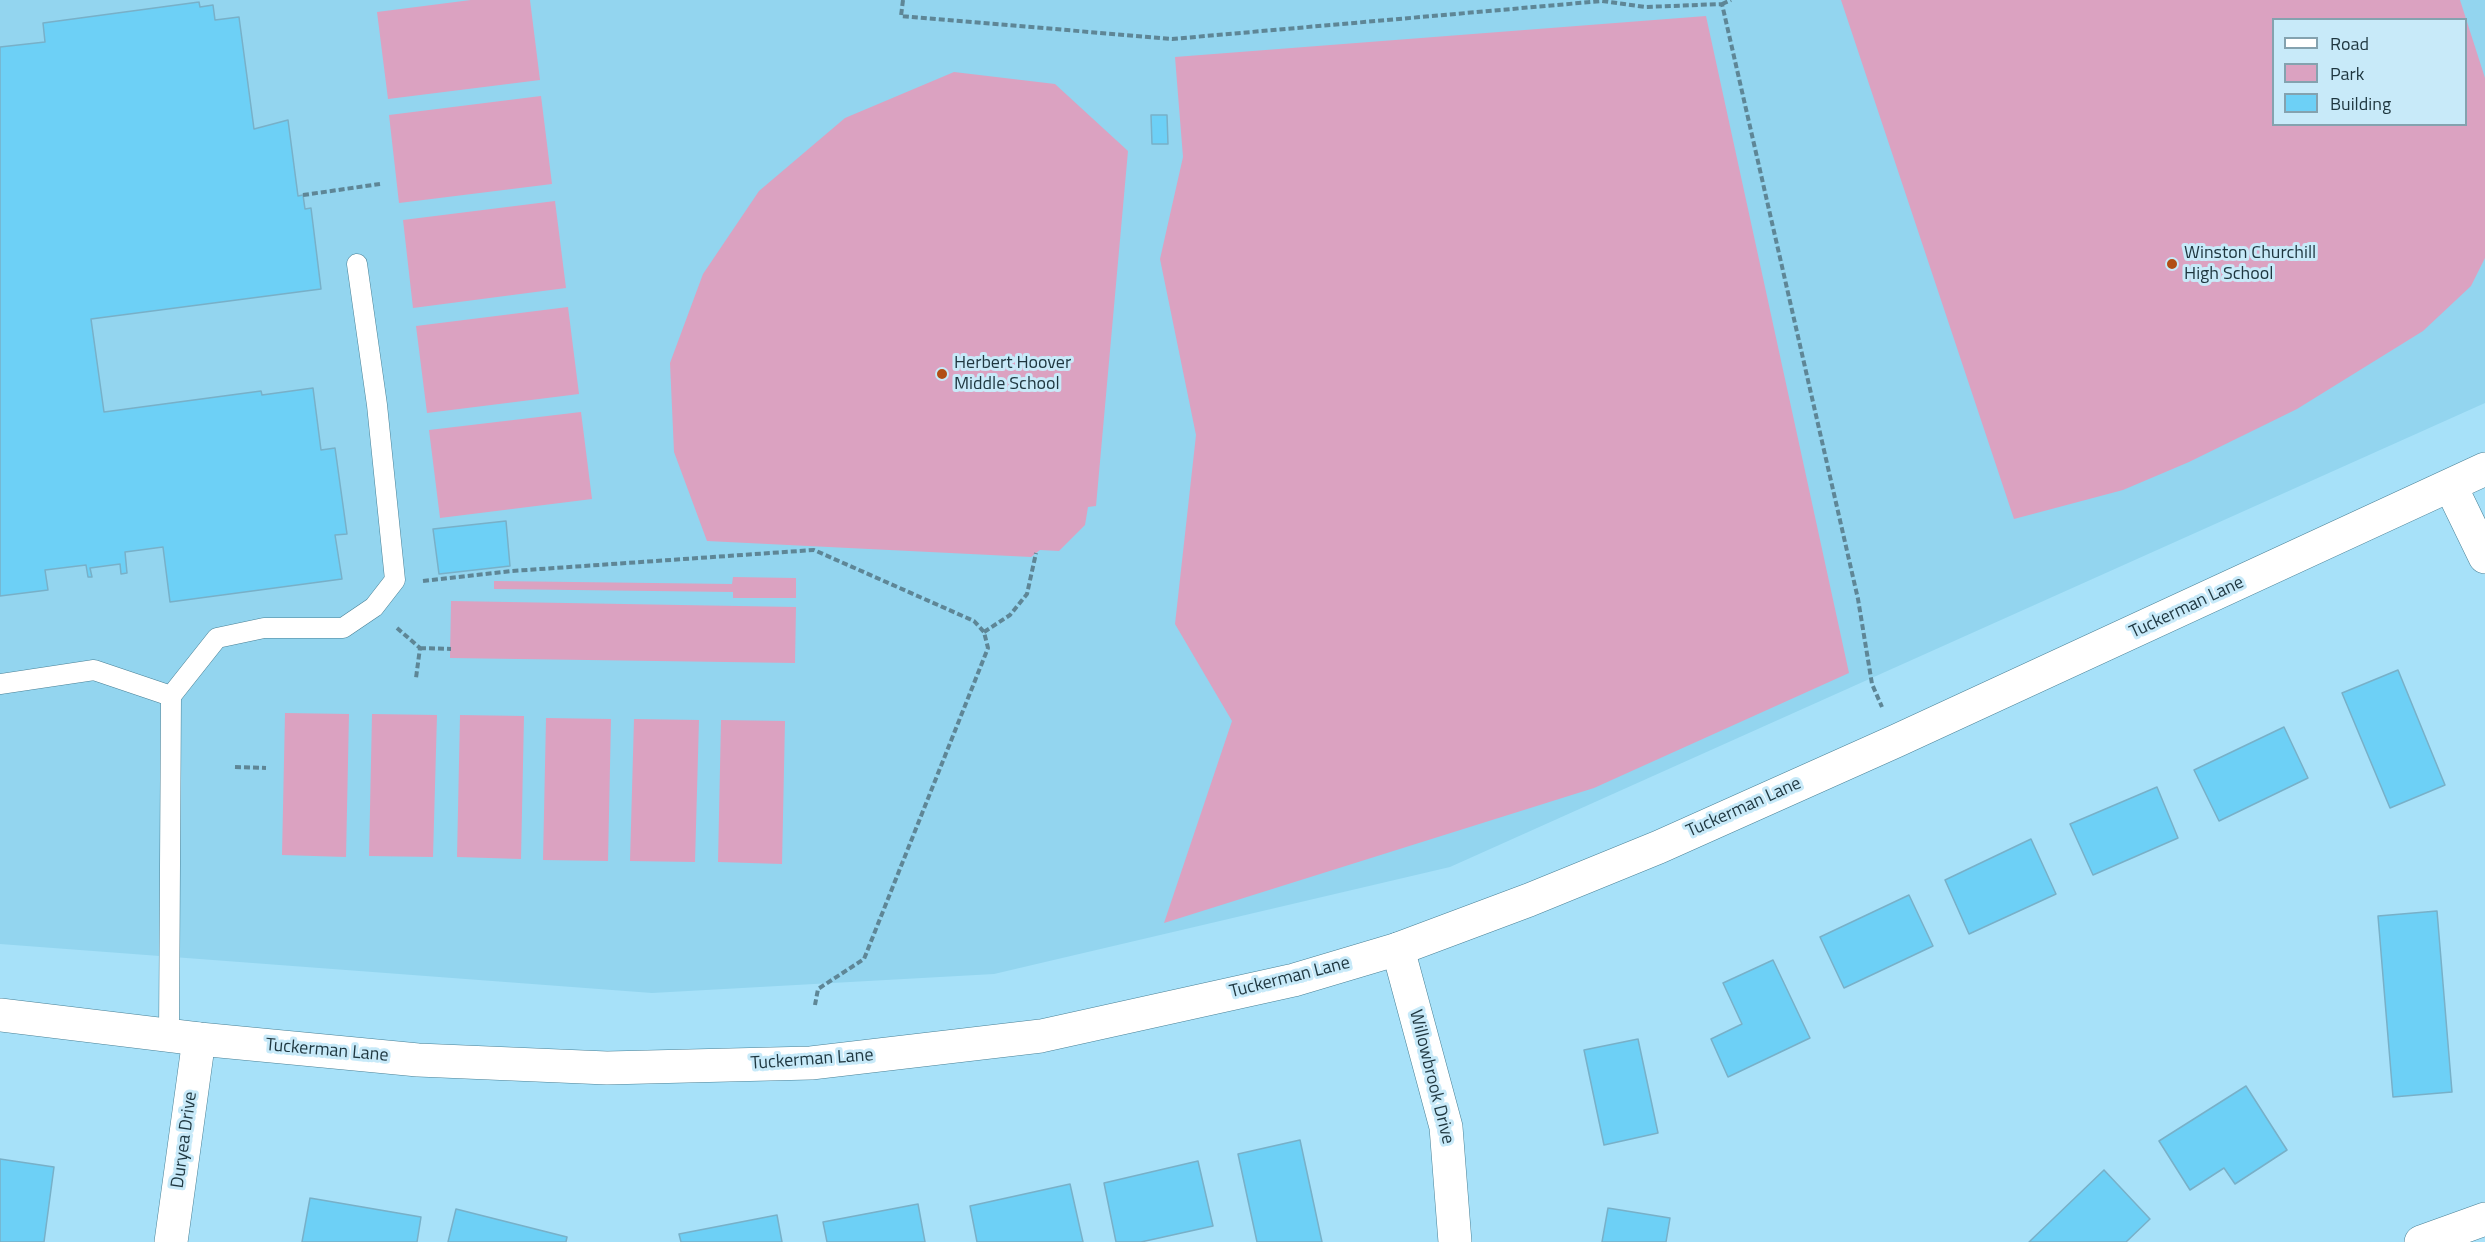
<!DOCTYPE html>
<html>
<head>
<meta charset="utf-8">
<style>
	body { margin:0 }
	#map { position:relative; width:2485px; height:1242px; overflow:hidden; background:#a7e1f9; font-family:"Titillium Web",sans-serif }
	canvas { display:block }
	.legend { position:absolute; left:2272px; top:18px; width:195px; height:108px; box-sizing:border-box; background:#c8eaf9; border:2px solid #84a2af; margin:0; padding:8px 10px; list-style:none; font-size:18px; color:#1e363f }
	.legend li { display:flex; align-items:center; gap:12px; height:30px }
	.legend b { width:30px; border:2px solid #84a2af }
</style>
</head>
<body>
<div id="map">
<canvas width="2485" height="1242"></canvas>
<ul class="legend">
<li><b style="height:8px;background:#fff"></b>Road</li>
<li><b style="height:16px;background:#dba2c1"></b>Park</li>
<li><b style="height:16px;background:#6dd0f6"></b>Building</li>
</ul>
</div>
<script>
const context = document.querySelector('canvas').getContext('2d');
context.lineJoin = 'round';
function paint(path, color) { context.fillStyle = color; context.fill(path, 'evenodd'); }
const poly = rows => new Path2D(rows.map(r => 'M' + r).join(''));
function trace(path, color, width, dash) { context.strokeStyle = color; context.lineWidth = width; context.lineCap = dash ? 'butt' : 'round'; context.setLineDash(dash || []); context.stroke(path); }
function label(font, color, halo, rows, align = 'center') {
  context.font = font + ' "Titillium Web",sans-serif'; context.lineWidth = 6; context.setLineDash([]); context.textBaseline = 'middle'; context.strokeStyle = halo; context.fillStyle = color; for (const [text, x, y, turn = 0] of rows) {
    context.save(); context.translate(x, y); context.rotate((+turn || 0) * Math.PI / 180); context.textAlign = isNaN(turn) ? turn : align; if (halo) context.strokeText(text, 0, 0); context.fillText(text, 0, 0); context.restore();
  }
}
paint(poly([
	[0,0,2485,0,2485,403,1450,867,994,974,652,993,0,944],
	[2274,20,2466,20,2466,124,2274,124]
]), '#93d5ef');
paint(poly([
	[471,0,530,0,540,80,388,99,377,12],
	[1841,0,2460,0,2485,78,2485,258,2471,286,2423,331,2297,409,2189,462,2123,490,2014,519],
	[2274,20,2466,20,2466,124,2274,124],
	[1706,16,1849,673,1594,788,1164,923,1232,721,1175,624,1196,435,1160,259,1183,157,1175,57],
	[954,72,1055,84,1128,151,1096,506,1088,507,1085,525,1059,551,1040,550,1031,557,707,541,674,452,670,363,703,274,759,191,845,118],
	[541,96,552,184,399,203,389,115],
	[555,201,566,288,413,308,403,220],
	[568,307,579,394,427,413,416,326],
	[581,412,592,499,440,518,429,430],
	[733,577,796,578,796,598,733,598,733,592,494,589,494,581,732,584],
	[451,601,796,607,795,663,450,658],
	[285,713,349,714,346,857,282,855],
	[372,714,437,715,433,857,369,856],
	[460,715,524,716,521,859,457,857],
	[546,718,611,719,608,861,543,860],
	[634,719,699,720,695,862,630,861],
	[721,720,785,721,782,864,718,862]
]), '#dba2c1');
const building = poly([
	[199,2,200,7,213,5,215,20,239,17,254,129,288,120,298,196,303,195,305,209,311,208,321,289,91,319,104,412,261,391,262,395,313,388,321,450,335,448,347,534,335,535,342,579,170,602,163,547,125,552,127,573,121,574,120,564,90,568,92,577,88,577,86,565,45,570,48,590,0,596,0,47,45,42,43,23,199,2],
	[1151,115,1167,115,1168,144,1152,144,1151,115],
	[506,521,510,566,439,574,433,529,506,521],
	[2398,670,2445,785,2390,808,2342,693,2398,670],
	[2284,727,2308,778,2219,821,2194,770,2284,727],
	[2157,787,2178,838,2093,875,2070,824,2157,787],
	[2031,839,2056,894,1969,934,1945,880,2031,839],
	[1909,895,1933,946,1844,988,1820,937,1909,895],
	[2437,911,2452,1092,2393,1097,2378,916,2437,911],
	[1773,960,1810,1038,1728,1077,1711,1039,1742,1024,1723,983,1773,960],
	[1638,1039,1658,1133,1604,1145,1584,1050,1638,1039],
	[2246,1086,2287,1150,2235,1184,2224,1168,2190,1190,2159,1141,2246,1086],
	[1300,1140,1322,1242,1257,1242,1238,1154,1300,1140],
	[0,1159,54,1167,44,1242,0,1242,0,1159],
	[1198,1161,1213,1226,1141,1242,1116,1242,1104,1183,1198,1161],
	[2104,1170,2150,1219,2126,1242,2029,1242,2104,1170],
	[1070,1184,1083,1242,977,1242,970,1206,1070,1184],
	[310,1198,421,1217,417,1242,302,1242,310,1198],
	[918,1204,925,1242,827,1242,823,1222,918,1204],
	[1608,1208,1670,1218,1666,1242,1602,1242,1608,1208],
	[456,1209,567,1237,566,1242,448,1242,456,1209],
	[777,1215,782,1242,681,1242,679,1234,777,1215]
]);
paint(building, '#6dd0f6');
trace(building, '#78b0c8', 1.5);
const lane = poly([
	[0,684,94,670,171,696],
	[169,1034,171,696,217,638,264,628,343,628,374,607,395,580,377,405,357,264]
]);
const street = poly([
	[2451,487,2485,557],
	[1398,949,1446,1127,1455,1242],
	[171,1242,199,1039],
	[2421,1242,2485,1219]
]);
const secondary = poly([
	[0,1015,199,1039,418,1060,607,1068,811,1063,1041,1036,1294,980,1398,949,1529,900,1659,847,1896,741,2485,469]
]);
trace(lane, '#498096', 21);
trace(street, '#498096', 34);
trace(secondary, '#498096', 34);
trace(poly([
	[903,0,901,16,1172,39,1602,1,1646,7,1722,4,1858,599,1872,684,1882,707],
	[1722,4,1731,0],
	[303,195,380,184],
	[423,581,512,571,814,550,974,621,984,632,988,648,864,959,818,989,815,1005],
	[397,628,420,648,416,678],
	[984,632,1010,615,1027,594,1036,553],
	[420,648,451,649],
	[235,767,266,768]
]), '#5e8696', 4, [6, 3]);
trace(lane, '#fff', 20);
trace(street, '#fff', 33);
trace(secondary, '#fff', 33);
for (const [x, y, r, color] of [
	[2172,264,6,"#b14e15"],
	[942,374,6,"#b14e15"]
]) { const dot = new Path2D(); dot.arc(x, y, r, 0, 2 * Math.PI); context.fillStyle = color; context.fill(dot); trace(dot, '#c8eaf9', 2); }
label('18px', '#1e363f', '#c8eaf9', [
	["Winston Churchill",2184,254],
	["High School",2184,275],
	["Herbert Hoover",954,364],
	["Middle School",954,385]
], 'left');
label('18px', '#1e363f', '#c8eaf9', [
	["Tuckerman Lane",2187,608,-25],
	["Tuckerman Lane",1744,808,-24],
	["Tuckerman Lane",1290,978,-14],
	["Tuckerman Lane",327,1051,5],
	["Tuckerman Lane",812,1060,-4],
	["Willowbrook Drive",1431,1077,76],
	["Duryea Drive",185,1140,-82]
]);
</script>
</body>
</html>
